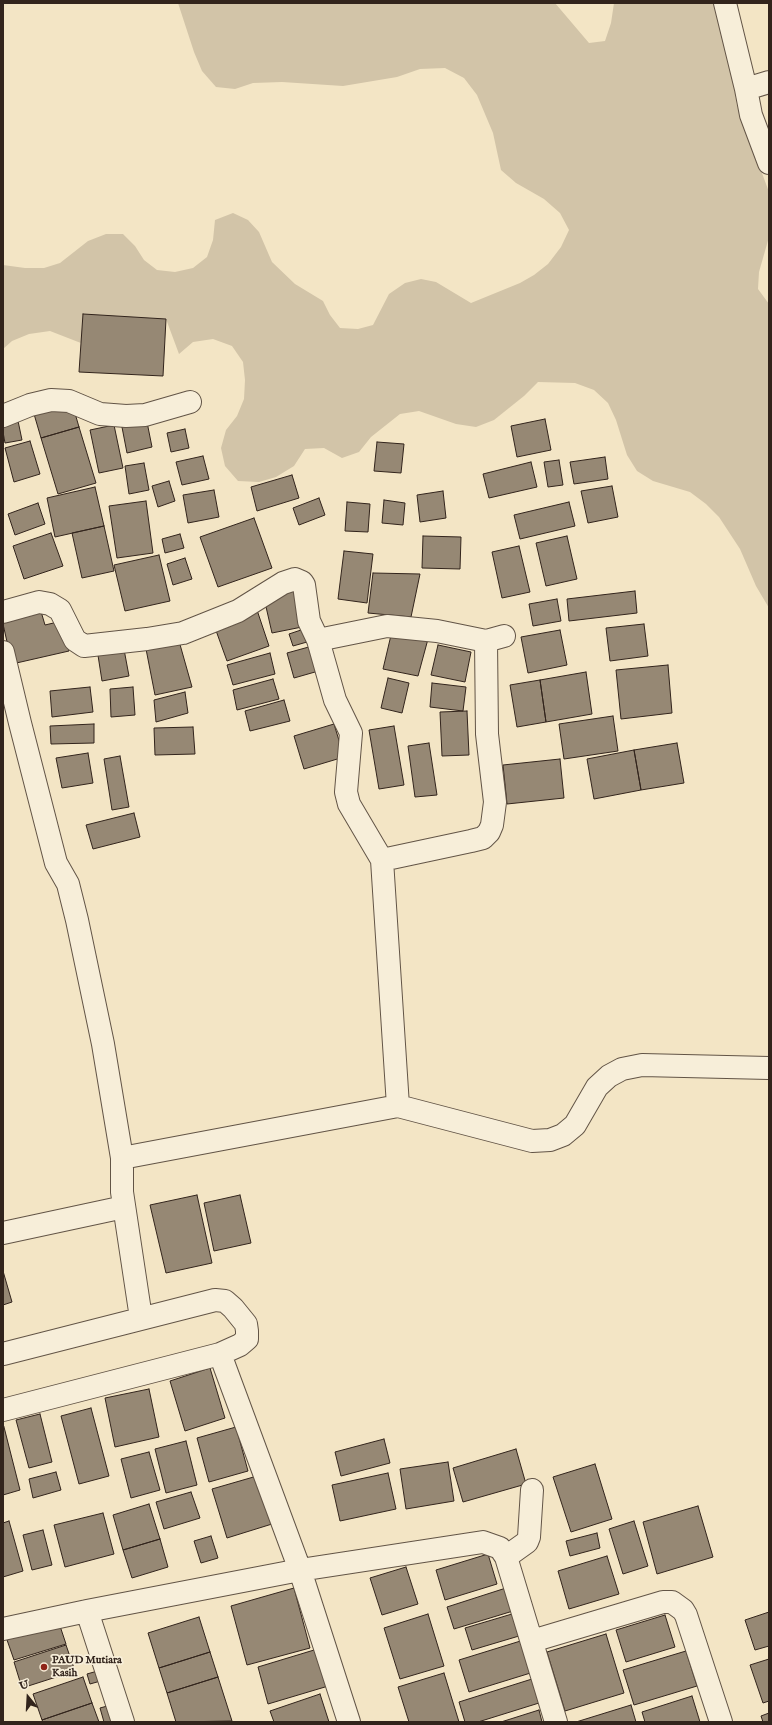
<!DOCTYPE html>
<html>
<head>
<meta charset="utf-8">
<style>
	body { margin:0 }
	#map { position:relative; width:772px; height:1725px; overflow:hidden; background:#f3e5c5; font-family:"IM FELL English",serif }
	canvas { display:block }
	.frame { position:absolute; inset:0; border:4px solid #32241c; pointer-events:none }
	.north { position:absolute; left:8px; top:1677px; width:40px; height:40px; -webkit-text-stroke:3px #f7eed9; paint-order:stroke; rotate:342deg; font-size:11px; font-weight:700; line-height:16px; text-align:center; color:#32241c }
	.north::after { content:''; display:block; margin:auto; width:14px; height:18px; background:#32241c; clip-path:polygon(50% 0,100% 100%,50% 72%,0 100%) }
</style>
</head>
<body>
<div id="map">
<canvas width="772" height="1725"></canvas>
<div class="frame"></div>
<div class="north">U</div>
</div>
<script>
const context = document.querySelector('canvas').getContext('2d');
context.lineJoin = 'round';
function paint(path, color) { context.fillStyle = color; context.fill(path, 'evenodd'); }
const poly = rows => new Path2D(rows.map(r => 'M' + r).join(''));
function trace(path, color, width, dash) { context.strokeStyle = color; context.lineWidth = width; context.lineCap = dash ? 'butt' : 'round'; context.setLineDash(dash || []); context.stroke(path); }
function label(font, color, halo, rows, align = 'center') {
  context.font = font + ' "IM FELL English",serif'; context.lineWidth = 3.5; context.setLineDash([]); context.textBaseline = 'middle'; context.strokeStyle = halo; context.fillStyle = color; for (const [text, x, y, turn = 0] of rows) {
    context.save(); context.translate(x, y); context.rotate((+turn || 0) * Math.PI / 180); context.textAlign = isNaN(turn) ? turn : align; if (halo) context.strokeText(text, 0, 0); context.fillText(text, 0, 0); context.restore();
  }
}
paint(poly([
	[178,3,555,3,589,43,605,41,611,23,614,3,721,3,737,106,769,192,769,237,759,272,758,289,769,304,769,608,756,586,740,549,719,517,706,504,690,492,653,481,637,471,627,455,616,420,608,403,594,390,575,383,538,382,524,396,494,420,476,427,456,424,419,411,400,414,371,437,359,452,342,458,324,448,305,449,294,466,276,477,259,482,238,481,225,466,221,448,226,430,237,416,244,399,245,380,243,362,232,346,213,339,193,342,179,354,166,319,143,361,104,352,50,331,29,334,12,341,3,349,3,265,25,268,44,268,60,263,88,241,106,234,123,234,135,246,144,260,157,270,175,272,193,268,207,257,213,240,215,220,233,213,248,220,259,232,272,262,295,284,323,301,330,315,340,328,358,329,373,325,389,294,405,283,421,279,436,282,471,303,520,283,534,275,548,264,561,247,569,230,560,213,544,199,516,183,501,170,493,133,477,95,464,78,445,68,420,69,397,77,343,86,282,82,253,83,235,89,216,87,202,71,194,52]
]), '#d2c4a8');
const building = poly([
	[83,314,166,319,163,376,79,372,83,314],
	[72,403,79,427,41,438,34,414,72,403],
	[17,416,22,440,5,443,3,432,3,419,17,416],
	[146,417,152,447,127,453,121,422,146,417],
	[545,419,551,450,517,457,511,426,545,419],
	[114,425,123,468,99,473,90,430,114,425],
	[79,427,96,483,58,494,41,438,79,427],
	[185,429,189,448,171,452,167,433,185,429],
	[30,441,40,474,14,482,5,448,30,441],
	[377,442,404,444,401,473,374,471,377,442],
	[203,456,209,479,182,485,176,462,203,456],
	[605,457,608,479,574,484,570,462,605,457],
	[559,460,563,485,548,487,544,462,559,460],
	[531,462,537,487,489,498,483,474,531,462],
	[144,463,149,490,129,494,125,466,144,463],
	[292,475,299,498,257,511,251,487,292,475],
	[169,481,175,501,158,507,152,486,169,481],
	[612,486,618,517,588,523,581,491,612,486],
	[95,487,104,526,55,537,47,498,95,487],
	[214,490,219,517,188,523,183,495,214,490],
	[443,491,446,518,420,522,417,495,443,491],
	[319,498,325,515,299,525,293,508,319,498],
	[384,500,405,503,403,525,382,523,384,500],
	[146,501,153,553,117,558,109,506,146,501],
	[347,502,370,504,368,532,345,531,347,502],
	[569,502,575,526,520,539,514,515,569,502],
	[38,503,45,524,15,535,8,514,38,503],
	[254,518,272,568,218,587,200,537,254,518],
	[104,526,114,571,82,578,72,533,104,526],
	[51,533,63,566,24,579,13,546,51,533],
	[180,534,184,548,165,553,162,539,180,534],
	[423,536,461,537,460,569,422,568,423,536],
	[567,536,577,579,546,586,536,543,567,536],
	[519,546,530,592,502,598,492,552,519,546],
	[344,551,373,554,367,603,338,599,344,551],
	[159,555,170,601,125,611,114,565,159,555],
	[185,558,192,579,173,585,167,564,185,558],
	[373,573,420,574,411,617,368,613,373,573],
	[298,581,307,626,272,633,264,598,298,581],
	[635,591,637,613,569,621,567,599,635,591],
	[557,599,561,621,533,626,529,604,557,599],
	[40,608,45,625,62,621,69,651,12,664,3,624,3,616,40,608],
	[257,610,269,646,227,661,214,625,257,610],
	[644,624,648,656,610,661,606,628,644,624],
	[310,627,314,640,293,646,289,634,310,627],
	[560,630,567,665,528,673,521,637,560,630],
	[392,631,428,639,418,676,383,669,392,631],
	[179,641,192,687,155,695,146,649,179,641],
	[123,644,129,676,102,681,97,649,123,644],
	[316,645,322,670,294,678,287,653,316,645],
	[438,645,471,652,465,682,431,675,438,645],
	[270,653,275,674,233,685,227,665,270,653],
	[668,665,672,713,621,719,616,670,668,665],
	[586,672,592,714,546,722,540,680,586,672],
	[388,678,409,683,402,713,381,708,388,678],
	[273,679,279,699,237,710,233,690,273,679],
	[540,680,546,722,517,727,510,685,540,680],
	[432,683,466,687,463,711,430,707,432,683],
	[90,687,93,712,52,717,50,691,90,687],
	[133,687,135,715,111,717,110,689,133,687],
	[185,692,188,713,156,722,154,700,185,692],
	[284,700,290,721,250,731,245,711,284,700],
	[467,711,469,755,442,756,440,712,467,711],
	[613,716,618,751,564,759,559,724,613,716],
	[94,724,94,743,51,744,50,726,94,724],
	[334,724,344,757,304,769,294,736,334,724],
	[394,726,404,785,379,789,369,730,394,726],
	[193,727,195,754,155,755,154,728,193,727],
	[429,743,437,795,415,797,408,746,429,743],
	[677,743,684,783,641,790,634,750,677,743],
	[634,750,641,790,594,799,587,759,634,750],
	[88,753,93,783,62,788,56,758,88,753],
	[120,756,129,807,112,810,104,759,120,756],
	[560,759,564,798,507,804,503,765,560,759],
	[134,813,140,837,93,849,86,825,134,813],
	[197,1195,212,1263,166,1273,150,1205,197,1195],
	[240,1195,251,1243,214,1251,204,1203,240,1195],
	[3,1271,12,1302,3,1305,3,1271],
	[210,1368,225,1418,185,1431,170,1381,210,1368],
	[149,1389,159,1437,115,1447,105,1398,149,1389],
	[91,1408,109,1476,79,1484,61,1416,91,1408],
	[40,1414,52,1462,29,1468,16,1420,40,1414],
	[4,1427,20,1490,3,1495,3,1428,4,1427],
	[236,1427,248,1471,209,1482,197,1438,236,1427],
	[384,1439,390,1463,341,1476,335,1452,384,1439],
	[186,1441,197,1485,166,1493,155,1449,186,1441],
	[516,1449,526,1484,463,1502,453,1468,516,1449],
	[149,1452,160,1490,131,1498,121,1459,149,1452],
	[448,1462,454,1501,406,1509,400,1469,448,1462],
	[595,1464,612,1519,571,1532,553,1477,595,1464],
	[56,1472,61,1490,33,1498,29,1479,56,1472],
	[388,1473,396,1509,340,1521,332,1485,388,1473],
	[257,1476,272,1524,227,1538,212,1489,257,1476],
	[191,1492,200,1518,164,1529,156,1502,191,1492],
	[149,1504,160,1539,123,1550,113,1515,149,1504],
	[698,1506,713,1557,657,1574,643,1522,698,1506],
	[103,1513,114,1554,65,1567,54,1525,103,1513],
	[9,1521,23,1571,3,1577,3,1523,9,1521],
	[634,1521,648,1566,623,1574,609,1529,634,1521],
	[43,1530,52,1565,32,1570,23,1535,43,1530],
	[597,1533,600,1548,570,1556,566,1541,597,1533],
	[211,1536,218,1558,201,1563,194,1541,211,1536],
	[160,1539,168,1567,132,1578,123,1550,160,1539],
	[488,1554,497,1584,445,1600,436,1570,488,1554],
	[607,1556,619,1594,569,1609,558,1571,607,1556],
	[406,1567,418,1604,382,1615,370,1578,406,1567],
	[294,1588,310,1648,247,1665,231,1606,294,1588],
	[506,1588,513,1611,454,1629,447,1607,506,1588],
	[769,1612,769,1646,755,1650,745,1620,769,1612],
	[428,1614,444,1666,400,1679,384,1628,428,1614],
	[512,1614,519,1636,472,1650,465,1628,512,1614],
	[665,1615,675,1647,626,1662,616,1630,665,1615],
	[199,1617,210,1652,159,1668,148,1633,199,1617],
	[58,1620,66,1644,14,1660,6,1637,58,1620],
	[606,1634,624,1693,565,1711,547,1652,606,1634],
	[527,1639,537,1671,469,1692,459,1660,527,1639],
	[66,1645,75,1671,22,1688,14,1662,66,1645],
	[324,1647,335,1684,268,1704,258,1667,324,1647],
	[686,1651,697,1686,634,1705,623,1670,686,1651],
	[210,1652,218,1677,167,1693,159,1668,210,1652],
	[769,1659,769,1701,763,1703,750,1665,769,1659],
	[101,1670,104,1680,90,1684,87,1674,101,1670],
	[444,1673,459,1722,409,1722,398,1687,444,1673],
	[83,1677,92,1703,42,1720,33,1694,83,1677],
	[218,1677,232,1721,176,1722,167,1693,218,1677],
	[532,1679,539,1703,478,1722,465,1722,459,1702,532,1679],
	[320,1694,329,1722,274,1722,270,1711,320,1694],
	[692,1696,700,1722,645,1722,642,1712,692,1696],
	[92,1703,99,1722,43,1722,42,1720,92,1703],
	[111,1705,117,1722,104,1722,100,1708,111,1705],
	[631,1705,636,1722,576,1722,631,1705],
	[539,1710,542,1722,501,1722,539,1710],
	[769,1713,769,1722,763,1722,761,1716,769,1713]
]);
paint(building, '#968874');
trace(building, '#32241c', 1);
const minor = poly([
	[725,3,746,89],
	[769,82,746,89,751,115,769,163],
	[3,416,30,405,51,400,69,401,100,414,126,416,145,415,190,402],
	[3,612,39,602,50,604,60,610,75,640,84,646,147,639,183,633,238,611,283,583,295,579,302,582,304,585,309,621,318,640,335,700,351,733,346,792,349,804,382,860,398,1106],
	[318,640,387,626,437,631,486,641,504,636],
	[3,652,20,723,56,863,68,884,77,920,103,1044,122,1158,122,1192,141,1318],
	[382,860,471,841,483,838,489,832,492,825,495,802,487,734,486,641],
	[122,1158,398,1106,532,1141,550,1140,563,1135,575,1125,597,1087,609,1076,622,1069,642,1065,769,1068],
	[3,1233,124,1207],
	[3,1354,215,1300,225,1301,233,1308,246,1324,247,1331,247,1339,240,1345,220,1354,3,1410],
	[220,1354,300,1570,349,1722],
	[506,1557,527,1542,529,1537,532,1490],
	[87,1611,123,1722],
	[3,1629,87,1611,300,1570,483,1542,500,1548,506,1557,556,1722],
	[532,1641,663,1602,672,1602,683,1610,686,1615,721,1722]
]);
trace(minor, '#625446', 24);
trace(minor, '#f7eed9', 22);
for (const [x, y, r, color] of [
	[44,1667,4,"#8f2418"]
]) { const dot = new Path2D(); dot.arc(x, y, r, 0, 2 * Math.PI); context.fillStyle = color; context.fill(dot); trace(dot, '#f7eed9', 1.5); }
label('bold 11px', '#32241c', '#f7eed9', [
	["PAUD Mutiara",52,1661],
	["Kasih",52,1674]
], 'left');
</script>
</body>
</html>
